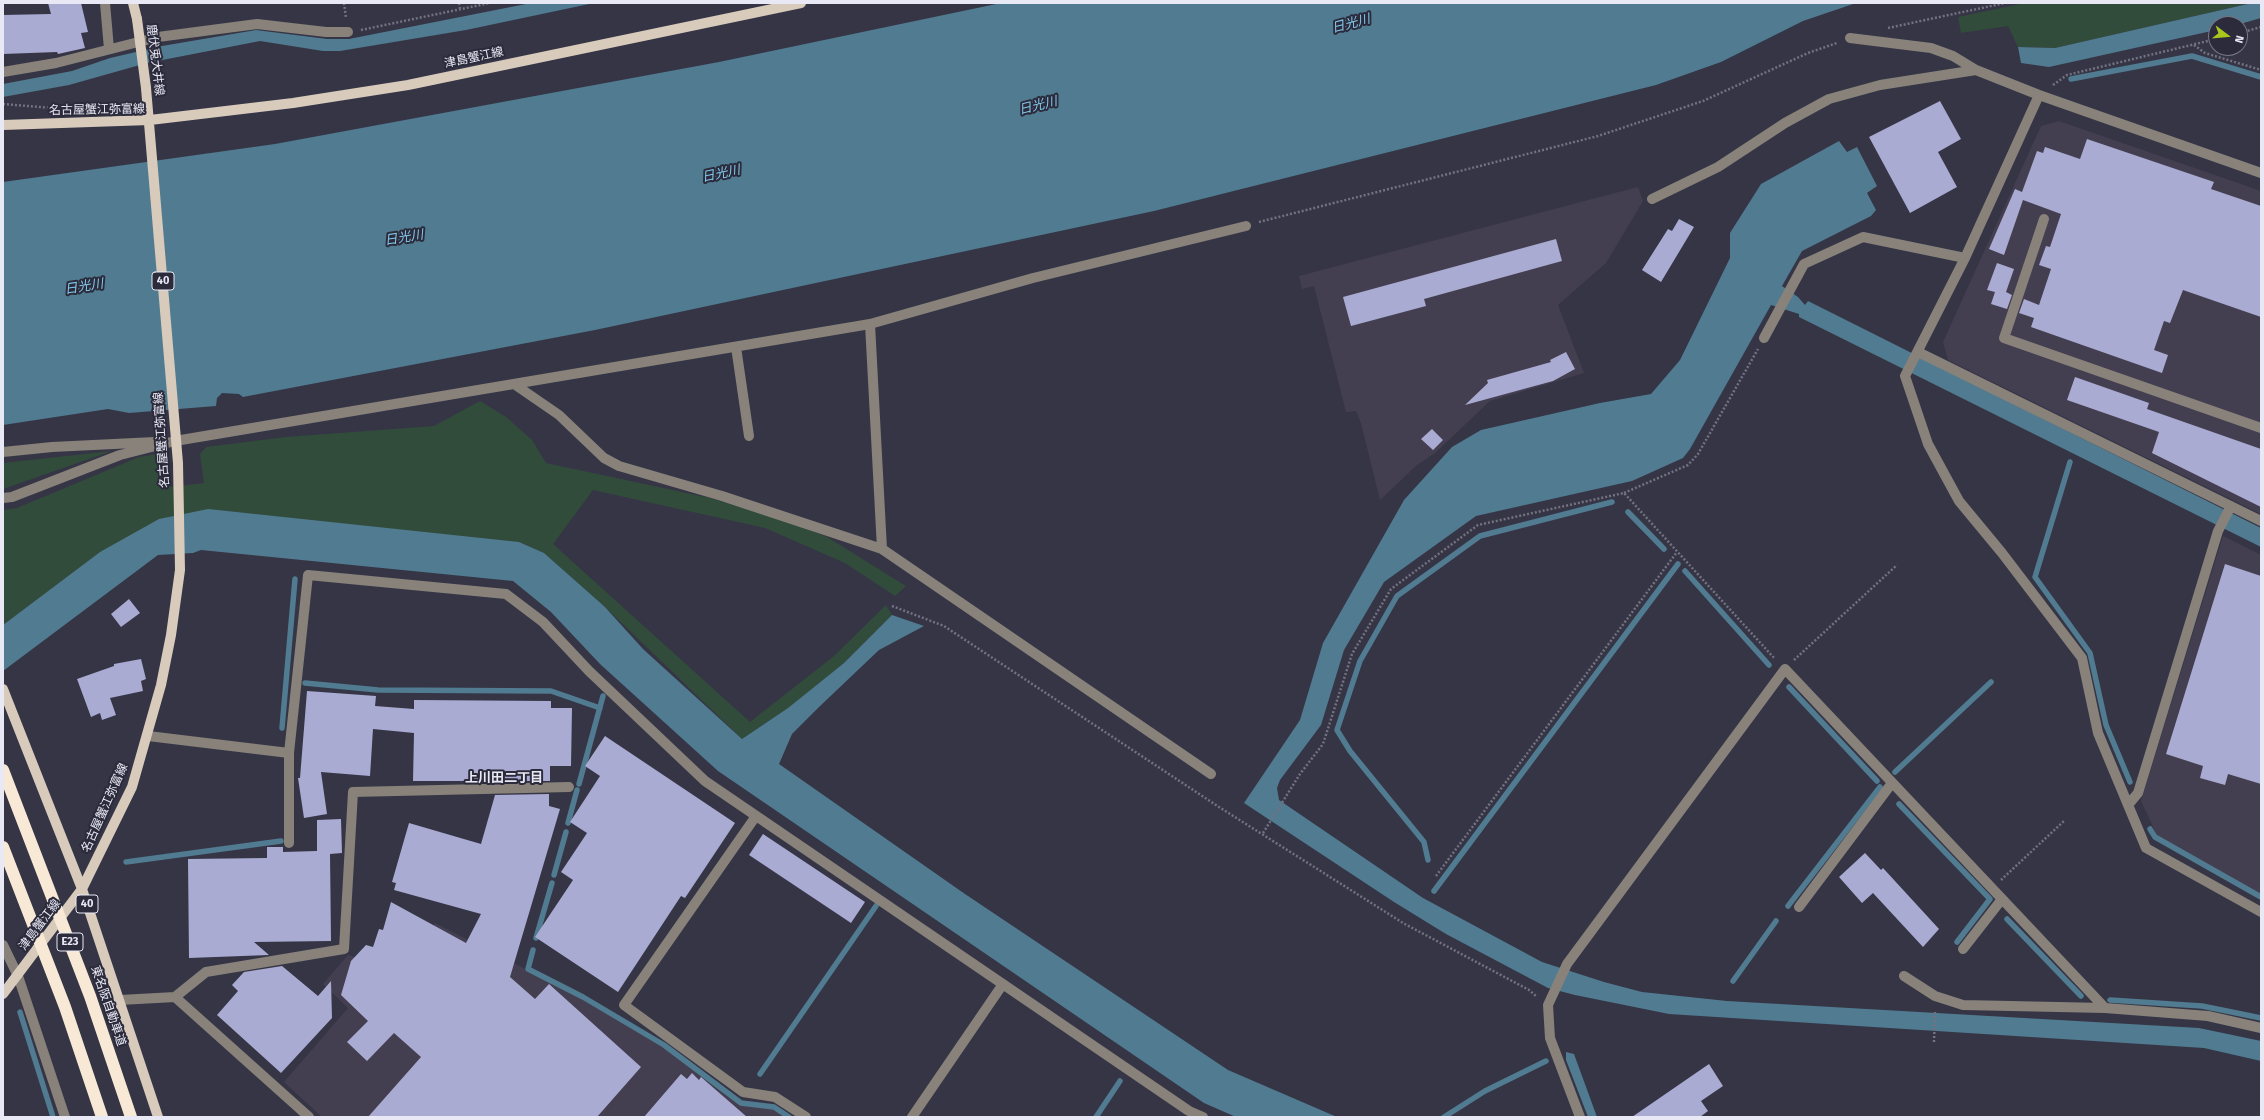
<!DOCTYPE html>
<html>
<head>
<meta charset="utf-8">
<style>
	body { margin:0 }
	#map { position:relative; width:2264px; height:1120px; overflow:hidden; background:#353546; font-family:"Fira Sans",sans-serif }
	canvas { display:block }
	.frame { position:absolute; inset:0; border:4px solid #e8e9f4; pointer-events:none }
	.north { position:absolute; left:2208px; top:16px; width:40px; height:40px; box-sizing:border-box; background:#2b2b3c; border:1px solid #777786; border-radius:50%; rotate:106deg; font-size:11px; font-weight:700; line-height:16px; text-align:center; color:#e8e9f4 }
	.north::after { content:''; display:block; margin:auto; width:14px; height:18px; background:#a8c71c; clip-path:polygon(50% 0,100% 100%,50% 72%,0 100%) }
</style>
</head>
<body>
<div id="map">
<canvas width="2264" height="1120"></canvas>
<div class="frame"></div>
<div class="north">N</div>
</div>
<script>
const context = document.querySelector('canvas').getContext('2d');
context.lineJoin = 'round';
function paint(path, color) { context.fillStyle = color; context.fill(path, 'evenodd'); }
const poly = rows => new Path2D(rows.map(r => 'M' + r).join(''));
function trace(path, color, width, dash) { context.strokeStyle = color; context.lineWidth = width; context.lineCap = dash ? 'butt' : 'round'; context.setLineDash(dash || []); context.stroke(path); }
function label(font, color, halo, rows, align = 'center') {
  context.font = font + ' "Fira Sans","Noto Sans JP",sans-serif'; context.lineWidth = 4; context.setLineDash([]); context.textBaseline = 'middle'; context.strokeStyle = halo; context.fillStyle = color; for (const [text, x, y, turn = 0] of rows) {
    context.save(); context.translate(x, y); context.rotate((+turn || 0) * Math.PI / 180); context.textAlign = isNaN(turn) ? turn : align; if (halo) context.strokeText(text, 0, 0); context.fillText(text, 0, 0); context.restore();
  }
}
paint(poly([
	[2059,121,2261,191,2261,514,1948,360,1943,342,2041,126],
	[1638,187,1643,201,1606,263,1558,305,1584,373,1490,401,1435,453,1417,465,1380,500,1361,423,1356,411,1346,412,1314,286,1302,289,1299,276],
	[2223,536,2261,555,2261,894,2157,835,2141,801],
	[435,923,582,998,663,1047,739,1104,774,1109,786,1117,322,1117,284,1082,348,1008,323,984,348,955,407,972]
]), '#443f50');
paint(poly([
	[2025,3,2252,3,2055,48,2018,47,2008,26,1961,33,1958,17],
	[480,401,506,417,532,440,546,463,710,498,782,519,827,537,906,586,895,596,845,563,765,528,593,490,553,544,750,722,834,656,886,605,892,615,844,663,788,708,742,739,605,607,544,553,519,542,100,552,3,625,3,510,17,508,139,457,164,453,169,458,170,487,204,483,200,454,206,447,286,437,434,426],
	[112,451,3,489,3,463]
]), '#324c3b');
paint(poly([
	[531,3,594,3,466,30,340,51,323,51,260,41,147,63,69,85,3,97,3,84,72,71,110,58,162,46,256,30,327,39,349,39],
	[1001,3,1856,3,1803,21,1721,62,1656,85,1154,211,595,330,243,397,239,394,222,393,217,398,216,406,129,413,108,409,3,425,3,182,275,144,719,62],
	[2252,3,2261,3,2261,18,2240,24,2216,24,2216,30,2049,67,2021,63,2018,47,2055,48],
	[1839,141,1847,152,1857,147,1877,186,1867,193,1876,210,1871,216,1802,251,1782,286,1798,297,1805,305,1808,301,2261,528,2261,547,1799,317,1799,314,1771,305,1690,449,1683,458,1632,481,1476,516,1384,582,1344,650,1321,725,1280,780,1277,788,1279,800,1423,898,1542,962,1604,982,1642,992,1727,1001,2199,1028,2261,1041,2261,1061,2204,1048,1669,1014,1575,995,1548,988,1446,934,1394,902,1244,803,1300,720,1323,643,1404,500,1452,447,1481,430,1600,403,1651,394,1680,360,1730,258,1730,233,1761,184],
	[208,509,519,542,544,553,605,607,643,649,742,739,788,708,844,663,892,615,924,626,879,650,819,707,792,734,779,764,965,894,1228,1070,1337,1117,1236,1117,1204,1103,718,771,600,664,551,612,513,581,201,550,193,553,158,555,3,671,3,625,100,552,159,519],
	[1566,1052,1574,1054,1597,1117,1588,1117,1566,1060]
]), '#517b90');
trace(poly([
	[2071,79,2192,56,2261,77],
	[2070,462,2035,577,2090,653,2106,725,2130,782],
	[1628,512,1664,549],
	[1685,571,1769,665],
	[305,683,378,690,551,691,600,708],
	[1789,687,1877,781],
	[282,728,295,579],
	[1895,772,1991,682],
	[579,784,603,696],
	[1899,804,1990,899,1957,942],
	[568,823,577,790],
	[2150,829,2155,837,2261,897],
	[1428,860,1424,842,1350,751,1337,730,1360,661,1397,596,1480,536,1612,502],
	[126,862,281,841],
	[554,875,566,832],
	[1434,891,1678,564],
	[1788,906,1880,787],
	[2007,919,2081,996],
	[536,938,552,883],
	[533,950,528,969,583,997,664,1045,741,1103,774,1107,789,1117],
	[1733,981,1776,921],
	[2110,1000,2202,1006,2261,1018],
	[20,1012,53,1117],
	[760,1074,876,906],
	[1096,1117,1120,1081],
	[1444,1117,1485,1091,1546,1061]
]), '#517b90', 5.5);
paint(poly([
	[48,3,81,3,88,32,81,33,85,48,58,54,57,52,3,54,3,15,51,14],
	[1940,101,1961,139,1938,152,1957,187,1910,213,1869,137],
	[2087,139,2214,182,2211,189,2261,206,2261,317,2183,290,2170,323,2164,321,2154,350,2168,355,2162,373,2031,327,2034,318,2019,313,2024,299,2039,305,2051,269,2039,265,2046,246,2050,247,2061,214,2023,200,2004,255,1989,249,2015,189,2022,192,2037,151,2043,153,2045,147,2080,159],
	[1679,219,1694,227,1661,282,1642,270,1668,229,1672,231],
	[1556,239,1562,261,1424,299,1426,306,1351,326,1343,297],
	[1997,263,2014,269,2006,292,2012,295,2007,309,1991,304,1995,292,1987,290],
	[1566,352,1575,369,1553,381,1465,405,1488,383,1487,380,1551,362,1550,360],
	[2075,377,2149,403,2147,409,2261,449,2261,507,2152,453,2159,432,2067,400],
	[1432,429,1443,440,1433,450,1421,439],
	[2225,564,2261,576,2261,784,2228,774,2225,785,2200,778,2203,766,2166,754],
	[129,599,140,613,121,627,111,614],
	[141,659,146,679,141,681,143,691,110,698,116,715,102,720,100,713,91,717,77,679,114,666,114,664],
	[307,691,376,696,375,706,414,709,414,700,551,701,551,708,572,708,571,766,550,766,550,781,413,781,414,733,373,729,370,776,321,772,327,814,304,818,298,778,300,778],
	[605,736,735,823,685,898,681,896,618,992,535,937,573,880,561,872,587,833,570,822,600,776,585,766],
	[549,794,549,806,560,809,510,977,535,999,549,984,641,1067,597,1117,368,1117,421,1057,394,1033,367,1061,347,1042,368,1021,341,995,351,961,366,945,373,947,379,929,383,930,391,902,466,943,481,914,394,890,396,883,392,882,409,823,481,844,495,795],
	[341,819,342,853,330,854,331,941,254,942,269,955,189,958,188,859,267,858,267,847,283,847,283,852,317,851,317,820],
	[763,834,865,902,851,923,749,855],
	[1865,853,1881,870,1883,868,1939,929,1923,947,1873,893,1862,903,1839,877],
	[282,966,318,996,331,981,332,1018,281,1073,217,1015,238,991,232,985,244,972],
	[1709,1064,1723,1086,1701,1101,1708,1111,1700,1117,1632,1117],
	[692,1073,699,1080,701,1077,747,1117,644,1117,681,1074,687,1079]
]), '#aaabd2');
trace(poly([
	[344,3,346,18],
	[459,3,460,9],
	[1888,28,2005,3],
	[361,30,490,3],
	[2240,33,2261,27],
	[2194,45,2205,53,2261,70],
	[2053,85,2067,75,2216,39],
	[3,104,52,108],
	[1259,222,1598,136,1703,101,1808,53,1837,43],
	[1624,493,1688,465,1698,454,1758,349],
	[892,606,944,626,1219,807,1403,923,1529,990,1536,996],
	[1794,660,1897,565],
	[1263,833,1300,774,1323,744,1352,654,1391,589,1478,525,1624,493,1775,659],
	[1436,876,1677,552],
	[2001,880,2064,821],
	[1934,1042,1935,1011]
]), '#727281', 2.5, [2, 2]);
trace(poly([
	[105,3,109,49],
	[1850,38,1931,48,1953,56,1976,70],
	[3,72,56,63,158,37,257,24,326,32,348,32],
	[2039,95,1965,258,1905,376,1928,444,1959,501,2002,553,2082,658,2098,733,2146,848,2261,912],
	[1652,199,1718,167,1785,123,1829,99,1880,85,1976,70,2039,95,2261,173],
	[2044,219,2004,338,2261,428],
	[870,324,882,549],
	[1764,338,1804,264,1863,237,1965,258],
	[736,347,749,436],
	[1918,352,2261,521],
	[514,384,559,415,604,458,619,466,722,496,882,549,1211,774],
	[3,452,52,447,155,442],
	[3,498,12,497,120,455,175,441,870,324,1033,278,1246,226],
	[148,736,289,753,308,575,506,594,543,622,589,671,705,781,1189,1111,1203,1117],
	[289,753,289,843],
	[2128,805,2138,793,2218,531,2231,506],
	[756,816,624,1005,743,1092,775,1097,806,1117],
	[1799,907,1892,783],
	[3,945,18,976,65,1117],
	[1963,949,2002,899],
	[1904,976,1935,996,1963,1005,2105,1008],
	[175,997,206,972,344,949,353,792,569,787],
	[120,1000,175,997,309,1117],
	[912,1117,1003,984],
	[1580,1117,1550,1038,1548,1005,1567,964,1785,669,2105,1008,2208,1016,2261,1028]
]), '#88827a', 10);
trace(poly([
	[133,3,137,19],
	[3,125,150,120,293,103,408,85,801,3],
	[3,689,82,889,158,1117],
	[3,994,82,889,132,787,161,685,171,635,180,570,178,463,146,88]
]), '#d8cbbc', 10);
trace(poly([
	[137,19,146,88]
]), '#d8cbbc', 10);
trace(poly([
	[3,770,90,996,131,1117],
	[3,847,65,1007,102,1117]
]), '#f8e8d6', 12);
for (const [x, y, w] of [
	[163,281,22],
	[87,904,22],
	[70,942,26]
]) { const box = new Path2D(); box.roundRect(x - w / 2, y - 9, w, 18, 3); context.fillStyle = '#2b2b3c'; context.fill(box); trace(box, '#e8e9f4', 1); }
label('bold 11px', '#e8e9f4', null, [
	["40",163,281],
	["40",87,904],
	["E23",70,942]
]);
label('12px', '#e8e9f4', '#2b2b3c', [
	["津島蟹江線",474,58,-12],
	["鹿伏兎大井線",155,60,83],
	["名古屋蟹江弥富線",97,110,-1],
	["名古屋蟹江弥富線",162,440,-94],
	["名古屋蟹江弥富線",105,808,-66],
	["津島蟹江線",40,925,-53],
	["東名阪自動車道",108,1006,71]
]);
label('italic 13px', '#84cbee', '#2b2b3c', [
	["日光川",1351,24,-15],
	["日光川",1038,106,-14],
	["日光川",721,174,-12],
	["日光川",404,238,-9],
	["日光川",84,287,-9]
]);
label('bold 13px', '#e8e9f4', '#2b2b3c', [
	["上川田二丁目",504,778]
]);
</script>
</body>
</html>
